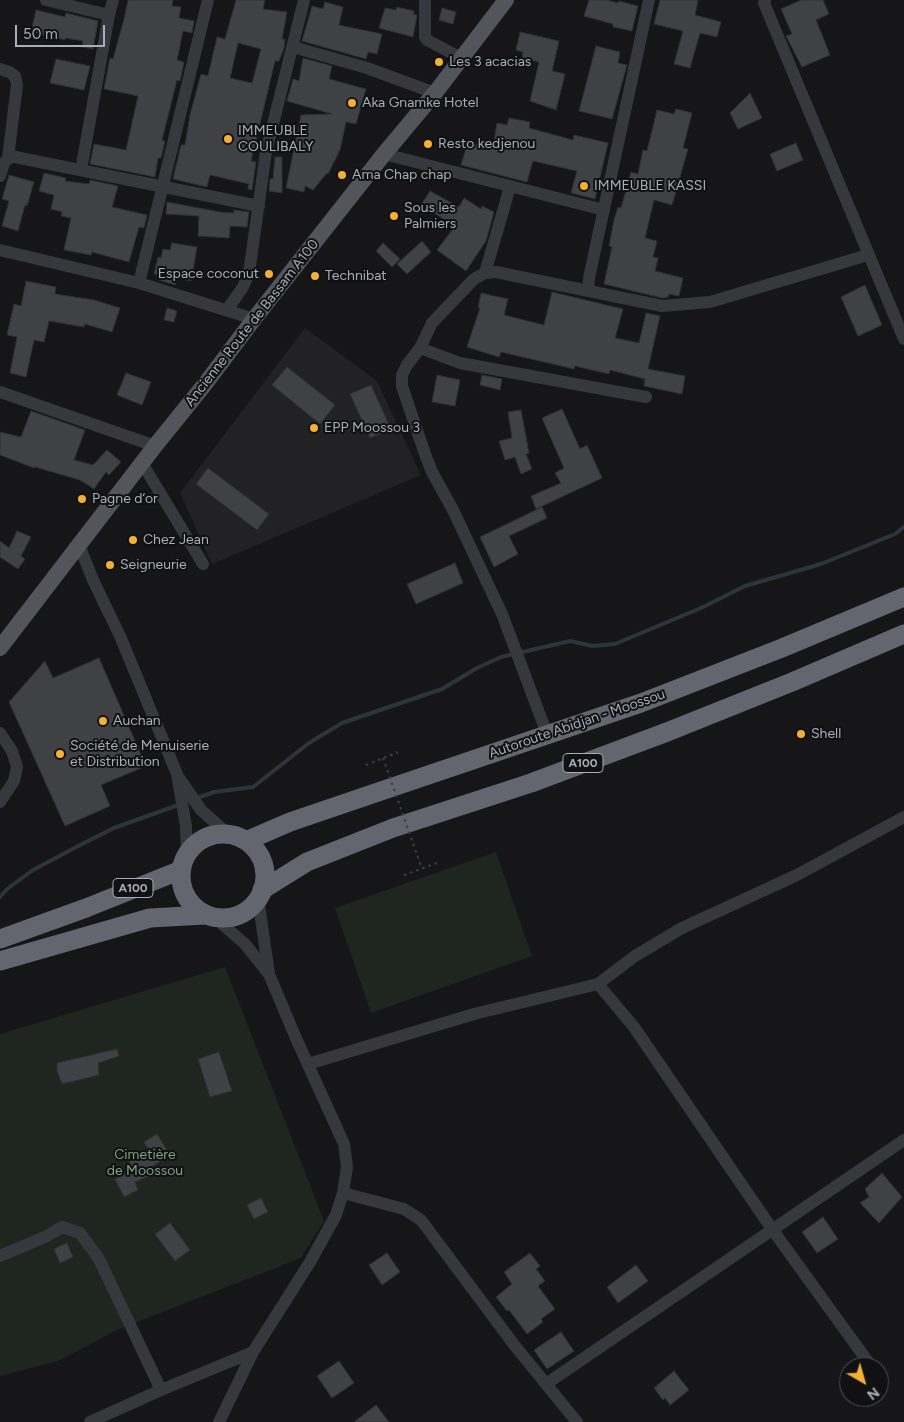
<!DOCTYPE html>
<html>
<head>
<meta charset="utf-8">
<style>
	body { margin:0 }
	#map { position:relative; width:904px; height:1422px; overflow:hidden; background:#161618; font-family:Figtree,sans-serif }
	canvas { display:block }
	.north { position:absolute; left:839px; top:1357px; width:50px; height:50px; box-sizing:border-box; background:#111113; border:1px solid #4d4f55; border-radius:50%; rotate:142deg; font-size:14px; font-weight:700; line-height:20px; text-align:center; color:#a8adb8 }
	.north::after { content:''; display:block; margin:auto; width:18px; height:22px; background:#f2b134; clip-path:polygon(50% 0,100% 100%,50% 72%,0 100%) }
	.scale { position:absolute; left:15px; top:25px; width:90px; height:22px; box-sizing:border-box; border:2px solid #a8adb8; border-top:0; padding-left:6px; font-size:15px; line-height:18px; white-space:nowrap; color:#a8adb8; -webkit-text-stroke:4px #111113; paint-order:stroke }
</style>
</head>
<body>
<div id="map">
<canvas width="904" height="1422"></canvas>
<div class="north">N</div>
<div class="scale">50 m</div>
</div>
<script>
const context = document.querySelector('canvas').getContext('2d');
context.lineJoin = 'round';
function paint(path, color) { context.fillStyle = color; context.fill(path, 'evenodd'); }
const poly = rows => new Path2D(rows.map(r => 'M' + r).join(''));
function trace(path, color, width, dash) { context.strokeStyle = color; context.lineWidth = width; context.lineCap = dash ? 'butt' : 'round'; context.setLineDash(dash || []); context.stroke(path); }
function label(font, color, halo, rows, align = 'center') {
  context.font = font + ' Figtree,sans-serif'; context.lineWidth = 4; context.setLineDash([]); context.textBaseline = 'middle'; context.strokeStyle = halo; context.fillStyle = color; for (const [text, x, y, turn = 0] of rows) {
    context.save(); context.translate(x, y); context.rotate((+turn || 0) * Math.PI / 180); context.textAlign = isNaN(turn) ? turn : align; if (halo) context.strokeText(text, 0, 0); context.fillText(text, 0, 0); context.restore();
  }
}
paint(poly([
	[305,328,377,381,421,475,212,564,180,493]
]), '#222225');
paint(poly([
	[496,852,532,956,371,1013,335,908],
	[225,967,324,1221,301,1258,119,1329,58,1361,0,1376,0,1034]
]), '#1e261f');
trace(poly([
	[197,798,214,792,253,787,309,743,342,723,442,689,477,668,501,657,570,641,593,646,615,644,701,608,745,586,821,564,895,534,904,527],
	[0,897,7,889,33,870,84,843,114,828,181,804]
]), '#2c353c', 4);
const building = poly([
	[128,0,173,0,172,6,181,7,179,18,194,21,192,33,183,31,177,60,184,62,180,81,177,80,162,140,165,141,161,158,158,158,155,177,90,164,94,144,126,150,138,96,104,89,110,58,113,59,124,19,128,0],
	[236,0,265,0,263,9,287,12,282,39,285,39,284,48,279,61,275,61,251,161,256,162,252,190,248,189,249,184,210,175,207,187,173,179,181,145,185,145,190,115,201,74,208,76,217,37,225,39,236,0],
	[238,43,261,49,252,83,230,78,238,43],
	[589,0,607,0,618,3,619,1,638,6,632,31,613,27,613,24,584,16,589,0],
	[660,0,698,0,695,15,721,22,717,37,700,33,690,68,674,64,683,31,654,24,660,0],
	[801,0,823,0,829,14,816,20,830,55,802,67,786,36,792,34,781,9,801,0],
	[325,2,343,7,339,25,382,34,377,54,368,52,366,59,302,41,312,6,323,9,325,2],
	[397,7,414,11,413,14,417,15,413,37,379,28,385,8,396,10,397,7],
	[442,8,456,12,453,24,439,20,442,8],
	[36,10,65,17,66,13,98,21,93,49,82,47,83,41,65,38,65,40,31,32,36,10],
	[520,32,559,41,552,71,565,74,556,110,530,101,539,62,522,58,523,52,516,50,520,32],
	[596,46,620,52,618,63,627,65,612,119,579,111,596,46],
	[303,58,332,66,329,79,366,89,356,124,346,122,340,150,328,174,327,173,313,190,305,186,304,192,286,188,301,115,332,114,287,101,293,79,299,81,303,58],
	[56,59,90,66,84,90,50,83,56,59],
	[750,93,762,118,738,129,730,113,750,93],
	[676,109,692,113,683,148,688,149,672,205,654,200,645,238,657,241,653,257,658,258,655,271,683,278,679,296,669,294,668,297,662,298,604,284,612,247,609,246,614,220,618,207,621,208,631,172,638,174,643,150,647,151,657,110,674,114,676,109],
	[509,118,530,122,529,128,573,140,574,135,608,143,595,199,571,193,577,171,533,161,527,182,461,165,468,142,493,148,497,123,507,125,509,118],
	[796,143,803,160,777,171,770,154,796,143],
	[275,157,282,157,282,193,269,191,270,179,273,179,275,157],
	[44,173,66,178,65,181,89,184,90,180,118,186,112,207,147,215,144,228,139,227,129,262,92,252,91,255,64,250,71,218,61,216,62,212,51,209,54,195,39,191,44,173],
	[9,175,34,182,27,206,25,205,18,231,2,226,9,201,2,199,9,175],
	[430,191,459,207,464,198,481,209,482,206,494,212,486,241,466,271,437,250,455,226,421,205,430,191],
	[167,202,220,212,234,213,234,210,249,212,247,227,230,226,229,238,198,236,199,216,166,214,167,202],
	[422,241,431,252,407,274,397,264,422,241],
	[172,243,197,247,191,281,177,278,175,285,159,280,160,275,154,274,158,257,161,258,163,249,170,250,172,243],
	[383,243,400,259,392,267,376,251,383,243],
	[26,281,56,287,55,294,94,300,120,308,112,332,85,324,84,327,49,321,44,342,34,340,26,377,10,373,17,337,7,335,14,304,21,306,26,281],
	[865,285,882,325,858,336,841,297,865,285],
	[552,292,623,309,615,338,639,343,646,313,660,316,648,369,685,376,682,394,644,386,645,379,610,370,609,374,575,366,574,369,501,352,499,357,467,347,480,308,478,308,481,293,508,299,504,315,544,325,552,292],
	[167,308,177,311,174,322,164,320,167,308],
	[287,367,335,405,320,424,272,385,287,367],
	[126,373,151,382,142,405,117,395,126,373],
	[437,375,460,380,455,406,432,402,437,375],
	[482,375,502,379,500,390,480,385,482,375],
	[371,385,391,429,370,438,350,394,371,385],
	[562,409,580,449,587,445,602,478,536,509,531,496,561,483,555,473,564,468,542,418,562,409],
	[521,410,529,453,526,454,532,469,521,474,515,457,505,460,499,441,512,438,508,412,521,410],
	[31,411,85,430,74,460,93,465,107,450,121,462,109,475,106,472,94,489,80,480,35,467,34,468,0,455,0,432,21,437,31,411],
	[208,468,269,514,257,530,196,484,208,468],
	[542,507,547,518,509,536,518,554,494,567,480,537,542,507],
	[17,531,31,537,21,556,25,559,18,569,0,557,0,541,9,548,17,531],
	[455,563,463,583,416,604,407,584,455,563],
	[99,658,146,766,101,785,110,806,65,826,9,702,45,661,53,678,99,658],
	[117,1049,119,1056,98,1063,99,1075,62,1084,57,1071,57,1063,117,1049],
	[219,1052,232,1091,210,1097,198,1059,219,1052],
	[157,1134,170,1155,148,1169,151,1175,135,1182,138,1190,124,1197,115,1179,133,1170,129,1161,150,1152,144,1142,157,1134],
	[882,1173,902,1197,879,1223,860,1203,869,1197,865,1189,882,1173],
	[261,1198,268,1212,254,1219,247,1205,261,1198],
	[823,1217,838,1239,817,1253,802,1232,823,1217],
	[170,1223,190,1250,175,1261,155,1234,170,1223],
	[67,1243,73,1257,60,1263,54,1249,67,1243],
	[387,1253,400,1272,382,1285,369,1265,387,1253],
	[530,1253,540,1266,536,1269,545,1281,538,1286,555,1309,541,1319,543,1322,527,1334,509,1310,507,1311,496,1297,512,1284,504,1272,530,1253],
	[636,1265,648,1281,618,1303,607,1287,636,1265],
	[561,1332,574,1351,547,1369,534,1350,561,1332],
	[339,1361,354,1383,332,1398,317,1376,339,1361],
	[674,1371,689,1390,670,1405,665,1398,663,1400,654,1388,674,1371],
	[376,1405,389,1422,354,1422,376,1405]
]);
paint(building, '#404145');
trace(building, '#303034', 1);
trace(poly([
	[366,765,398,752],
	[404,875,437,863]
]), '#3d3f44', 2, [2.5, 4]);
trace(poly([
	[46,0,109,15,113,0],
	[425,0,425,37,427,40,461,58],
	[765,0,764,3,904,339],
	[293,47,367,68,435,93],
	[0,69,9,72,15,76,17,85,8,158],
	[384,154,604,210],
	[81,170,109,15],
	[0,176,4,163,8,158,15,157,259,206],
	[0,250,139,283,254,319],
	[485,273,510,187],
	[139,283,208,0],
	[588,291,589,278,649,0],
	[227,310,243,287,249,273,266,152,304,0],
	[420,348,460,363,646,397],
	[0,392,155,446],
	[142,463,203,564],
	[79,545,93,580,120,636,177,774,186,826,187,853],
	[0,733,12,751,17,767,14,781,0,802],
	[547,734,502,614,453,510,432,472,425,454,402,386,402,375,407,365,420,348,432,323,474,279,485,273,496,272,662,306,710,302,868,255],
	[179,778,201,810,228,834],
	[214,917,245,944,268,973],
	[598,984,634,1027,772,1229,871,1366],
	[308,1064,474,1014,598,984,635,956,682,928,797,875,904,817],
	[343,1193,404,1209,421,1220,515,1346,577,1422],
	[0,1256,47,1236,62,1227,80,1233,99,1259,161,1390],
	[546,1384,904,1140],
	[90,1422,161,1390,253,1352],
	[219,1422,253,1352,310,1262,336,1215,343,1193,347,1167,344,1144,295,1036,269,974,258,898]
]), '#37383d', 12);
trace(poly([
	[0,648,155,446,205,384,254,319,384,154,435,93,506,0]
]), '#53555c', 16);
trace(poly([
	'181 876a42 42 0 1 1 84 0a42 42 0 1 1-84 0Z',
	[246,841,290,822,384,790,641,703,782,648,904,597],
	[262,890,307,862,393,828,531,783,667,732,792,682,904,634],
	[0,939,86,908,181,870],
	[0,961,150,918,205,915]
]), '#63666e', 19);
trace(poly([
	[383,758,422,869]
]), '#3d3f44', 2, [2.5, 4]);
for (const [x, y, r, color] of [
	[439,62,5,"#f2b134"],
	[352,103,5,"#f2b134"],
	[228,139,5,"#f2b134"],
	[428,144,5,"#f2b134"],
	[342,175,5,"#f2b134"],
	[584,186,5,"#f2b134"],
	[394,216,5,"#f2b134"],
	[269,274,5,"#f2b134"],
	[315,276,5,"#f2b134"],
	[314,428,5,"#f2b134"],
	[82,499,5,"#f2b134"],
	[133,540,5,"#f2b134"],
	[110,565,5,"#f2b134"],
	[103,721,5,"#f2b134"],
	[801,734,5,"#f2b134"],
	[60,754,5,"#f2b134"]
]) { const dot = new Path2D(); dot.arc(x, y, r, 0, 2 * Math.PI); context.fillStyle = color; context.fill(dot); trace(dot, '#111113', 2); }
for (const [x, y, w] of [
	[583,763,40],
	[133,888,40]
]) { const box = new Path2D(); box.roundRect(x - w / 2, y - 9.5, w, 19, 4); context.fillStyle = '#111113'; context.fill(box); trace(box, '#a8adb8', 1); }
label('bold 12px', '#a8adb8', null, [
	["A100",583,763],
	["A100",133,888]
]);
label('14px', '#a8adb8', '#111113', [
	["Les 3 acacias",449,62],
	["Aka Gnamke Hotel",362,103],
	["IMMEUBLE",238,131],
	["COULIBALY",238,147],
	["Resto kedjenou",438,144],
	["Ama Chap chap",352,175],
	["IMMEUBLE KASSI",594,186],
	["Sous les",404,208],
	["Palmiers",404,224],
	["Espace coconut",259,274,"right"],
	["Technibat",325,276],
	["EPP Moossou 3",324,428],
	["Pagne d‘or",92,499],
	["Chez Jean",143,540],
	["Seigneurie",120,565],
	["Auchan",113,721],
	["Shell",811,734],
	["Société de Menuiserie",70,746],
	["et Distribution",70,762]
], 'left');
label('14px', '#a8adb8', '#111113', [
	["Ancienne Route de Bassam A100",252,323,-52],
	["Autoroute Abidjan - Moossou",577,724,-19]
]);
label('14px', '#7fa381', '#111113', [
	["Cimetière",145,1155],
	["de Moossou",145,1171]
]);
</script>
</body>
</html>
